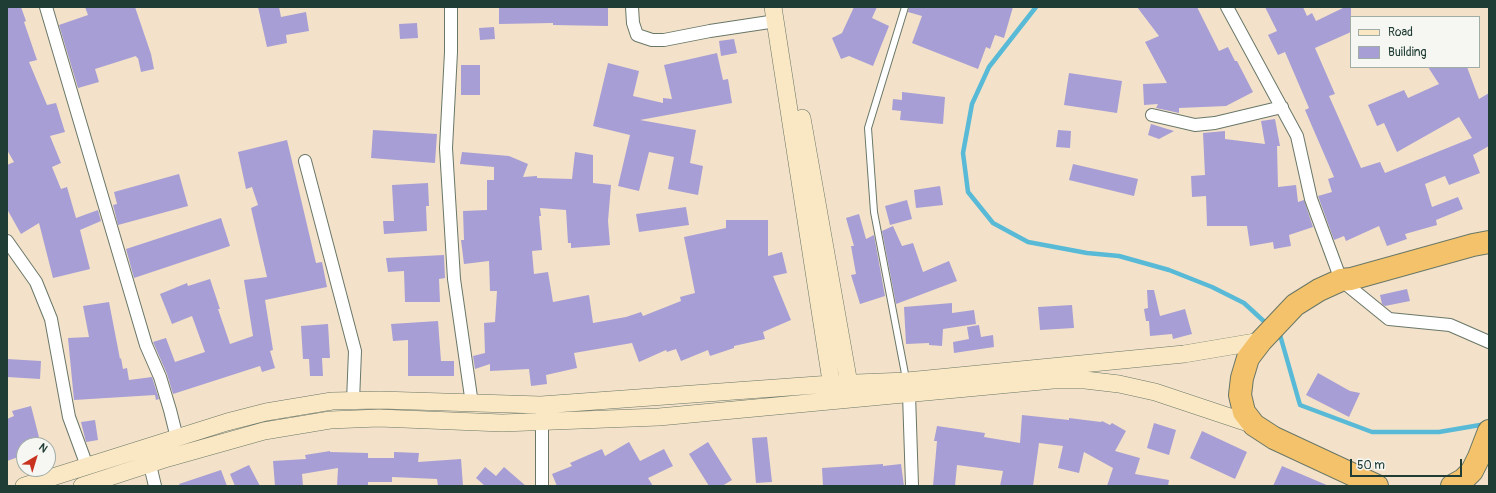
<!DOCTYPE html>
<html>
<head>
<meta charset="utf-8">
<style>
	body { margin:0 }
	#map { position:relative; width:1496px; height:493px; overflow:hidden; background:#f3e2c9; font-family:Pangolin,sans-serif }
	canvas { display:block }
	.frame { position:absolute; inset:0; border:8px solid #1f3d34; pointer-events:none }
	.legend { position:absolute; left:1350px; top:16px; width:130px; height:52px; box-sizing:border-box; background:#f6f6f2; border:1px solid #a0aca6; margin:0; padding:5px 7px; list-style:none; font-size:12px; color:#1f3d34 }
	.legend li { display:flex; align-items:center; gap:8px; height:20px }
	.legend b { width:20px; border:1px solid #a0aca6 }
	.north { position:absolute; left:16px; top:437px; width:40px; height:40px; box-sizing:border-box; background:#f6f6f2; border:1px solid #a0aca6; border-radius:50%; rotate:38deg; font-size:11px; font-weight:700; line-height:16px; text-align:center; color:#1f3d34 }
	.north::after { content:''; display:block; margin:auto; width:14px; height:18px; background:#c8321e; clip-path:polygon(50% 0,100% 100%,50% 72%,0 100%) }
	.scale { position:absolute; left:1350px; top:459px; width:112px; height:18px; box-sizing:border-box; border:2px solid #1f3d34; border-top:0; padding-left:5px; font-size:12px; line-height:14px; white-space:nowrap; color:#1f3d34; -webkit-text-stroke:3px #f6f6f2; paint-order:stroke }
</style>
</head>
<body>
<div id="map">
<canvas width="1496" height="493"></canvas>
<div class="frame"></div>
<ul class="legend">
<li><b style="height:5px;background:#fae7c3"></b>Road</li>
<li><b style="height:11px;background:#a79ed5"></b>Building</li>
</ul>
<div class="north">N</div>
<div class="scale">50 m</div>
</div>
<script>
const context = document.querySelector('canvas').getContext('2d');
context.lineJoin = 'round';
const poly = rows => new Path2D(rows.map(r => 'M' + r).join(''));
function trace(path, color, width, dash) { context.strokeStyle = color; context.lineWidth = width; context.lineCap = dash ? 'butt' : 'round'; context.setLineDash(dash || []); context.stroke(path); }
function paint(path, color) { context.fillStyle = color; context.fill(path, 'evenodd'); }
trace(poly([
	[1036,7,989,67,972,104,963,153,968,192,993,223,1028,242,1087,253,1119,256,1169,270,1212,287,1244,303,1268,325],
	[1277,332,1280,335,1300,405,1372,432,1439,432,1486,424]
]), '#58bad6', 4.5);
paint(poly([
	[7,7,21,7,26,21,24,22,37,60,29,62,47,105,56,103,65,132,50,136,61,163,52,167,61,189,67,187,76,218,98,210,101,221,80,230,90,269,53,278,39,223,21,234,7,209,7,165,14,162,7,150],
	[85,7,135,7,151,54,154,69,141,72,138,58,137,58,136,56,95,69,99,82,78,88,59,25,88,15],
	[258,7,279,7,281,17,306,12,309,31,286,35,287,43,267,47],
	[499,7,608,7,608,26,553,25,553,23,499,24],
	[854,7,877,7,872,18,889,26,873,66,849,56,841,59,832,38,842,33],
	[909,7,1013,7,1004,38,995,35,990,49,986,47,978,69,912,43,922,16,908,12],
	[1137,7,1197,7,1219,51,1228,47,1235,61,1237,61,1253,92,1226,106,1179,108,1179,113,1156,108,1158,104,1144,105,1143,84,1167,83,1145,42,1159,36],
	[1265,7,1303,7,1307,16,1312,13,1316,21,1345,7,1351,7,1351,32,1315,48,1335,94,1329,96,1361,168,1380,162,1385,173,1472,138,1459,117,1397,152,1384,123,1377,126,1368,105,1404,90,1408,98,1439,84,1428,67,1467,67,1479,99,1489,93,1489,146,1473,155,1480,173,1449,185,1445,176,1425,184,1432,207,1458,197,1463,209,1436,220,1437,225,1405,234,1407,239,1387,246,1379,226,1346,241,1344,236,1334,240,1318,196,1332,192,1328,179,1334,177,1305,110,1309,108,1285,52,1278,55,1268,35,1277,31],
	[417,23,418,38,400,39,399,24],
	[494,27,495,39,480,40,479,28],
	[734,39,737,53,721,56,719,41],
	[717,53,723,80,728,79,732,103,640,120,696,130,690,163,703,166,698,195,668,189,674,157,649,152,639,191,618,186,630,135,593,126,608,63,639,71,633,96,663,103,663,98,672,99,664,65],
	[461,65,480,65,480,95,461,95],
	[1069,73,1122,81,1117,113,1064,105],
	[902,92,945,97,943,124,900,120,901,111,892,110,893,99,902,100],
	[1275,119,1280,146,1277,146,1278,187,1296,185,1298,202,1304,200,1313,227,1289,235,1291,246,1274,249,1273,242,1250,246,1247,226,1207,226,1206,196,1192,197,1191,176,1205,175,1203,133,1225,131,1225,139,1265,144,1261,121],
	[1151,124,1174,131,1159,139,1148,135],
	[373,130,437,134,435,163,371,158],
	[1058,130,1071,131,1070,148,1056,147],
	[287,140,316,263,322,262,327,287,265,300,273,350,270,351,275,368,262,372,260,366,173,394,167,374,153,342,166,338,175,362,205,352,192,316,172,324,160,294,187,283,188,286,210,279,220,309,218,309,230,344,253,336,244,280,267,277,251,208,258,205,252,187,246,189,238,152],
	[462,152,509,156,528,164,523,177,537,176,537,178,572,179,575,152,593,155,593,183,611,185,608,221,610,245,571,248,571,243,568,243,566,210,540,208,541,216,539,216,542,250,532,251,534,274,548,272,553,302,589,295,593,323,626,317,641,312,643,316,681,301,680,297,695,293,684,237,726,228,726,220,768,220,768,256,782,252,787,273,773,276,791,320,763,332,765,339,734,346,734,348,710,356,708,350,681,361,676,349,667,352,666,350,639,362,632,343,574,353,577,368,546,375,547,384,531,386,529,369,490,371,490,364,475,369,473,356,485,353,484,323,495,322,497,291,490,291,489,261,464,264,461,240,464,240,463,211,487,210,487,180,494,180,494,167,460,164],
	[1073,164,1138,179,1134,196,1069,180],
	[179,174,188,206,118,225,113,205,117,204,114,192],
	[428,183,429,206,426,206,427,231,384,234,383,221,394,221,392,185],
	[940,186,943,205,916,208,914,190],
	[907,200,912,219,890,225,885,206],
	[686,207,689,225,639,232,636,214],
	[859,214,866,239,874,235,885,296,860,304,851,275,856,274,851,246,854,246,846,218],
	[221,218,230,246,134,278,126,249],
	[893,226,902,246,913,243,923,272,949,261,957,281,896,304,882,231],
	[444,255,445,278,439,279,440,302,405,302,404,271,388,272,386,258],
	[1407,289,1410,301,1385,306,1382,304,1380,295],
	[1147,290,1154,290,1160,316,1185,309,1192,334,1173,339,1172,334,1150,336,1149,321,1146,321,1144,309,1148,308],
	[109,302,120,359,121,358,123,369,127,368,129,380,152,377,159,399,156,400,155,395,74,400,68,338,89,337,83,306],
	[952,303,952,313,974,310,976,324,943,329,942,346,929,345,929,343,906,344,904,307],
	[1072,305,1074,328,1040,330,1038,307],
	[438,321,441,361,454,361,454,376,408,376,408,340,393,341,391,324],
	[328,324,330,358,322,358,323,376,310,376,309,359,303,359,301,326],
	[979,325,981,337,993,335,994,347,954,353,953,342,969,339,967,327],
	[7,359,41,361,40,379,7,377],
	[1318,373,1350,391,1360,393,1349,417,1306,395],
	[31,406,41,445,24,445,24,455,7,461,7,419,14,416,12,411],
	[1022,415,1069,420,1069,418,1101,422,1102,421,1110,425,1112,423,1126,431,1115,451,1140,458,1135,474,1169,480,1168,486,1107,486,1113,468,1084,452,1079,473,1058,468,1063,446,1039,443,1033,486,1000,486,1003,471,957,465,955,486,933,486,937,441,934,441,937,426,985,433,984,437,1020,443],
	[95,420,98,440,86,442,81,422],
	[1154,423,1176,430,1169,455,1147,448],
	[1202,431,1247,452,1235,479,1190,458],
	[767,437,772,482,756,483,752,438],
	[629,442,640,461,664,449,673,466,648,478,653,486,557,486,552,474,572,466,570,463,602,449,605,456],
	[708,442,732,480,722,486,709,486,689,454],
	[330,451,330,452,368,453,368,458,394,458,394,452,419,453,418,462,461,459,463,486,438,486,437,479,392,477,392,482,368,482,368,486,337,486,338,468,302,474,303,486,275,486,273,461,306,459,305,455],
	[883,464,883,466,901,464,904,486,823,486,822,468],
	[249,465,260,486,235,486,230,474],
	[1282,466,1329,486,1273,486],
	[485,467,496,476,504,467,526,486,485,486,476,478],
	[221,470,227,486,180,486,179,484]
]), '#a79ed5');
const lane = poly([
	[905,7,868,128,874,212,906,379]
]);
const street = poly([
	[46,7,146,345,160,377,170,410,177,438],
	[451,7,451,52,446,148,454,279,472,404],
	[632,7,633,23,637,35,652,40,664,40,710,31,776,21],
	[1227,7,1297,136,1311,199,1341,280,1389,319,1450,325,1489,342],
	[1152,115,1195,125,1215,123,1282,107],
	[305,161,355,351,353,401],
	[7,241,36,282,51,319,69,417,87,466],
	[909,394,912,486],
	[150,465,155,486],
	[542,486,542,415]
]);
const secondary = poly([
	[773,7,833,394],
	[802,118,851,395],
	[24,486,227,422,266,412,332,401,380,400,541,405,831,384,907,381,1184,354,1261,341],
	[82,486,168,458,264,431,330,420,379,418,502,423,659,417,1053,380,1085,380,1119,384,1155,392,1254,425]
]);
const highway = poly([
	[1377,486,1274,438,1254,425,1244,412,1240,395,1242,378,1248,358,1261,341,1295,305,1319,290,1341,280,1351,279,1473,245,1489,242],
	[1452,486,1463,480,1472,471,1479,457,1489,431]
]);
trace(lane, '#697768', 8);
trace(street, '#697768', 14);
trace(secondary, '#697768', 18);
trace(highway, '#697768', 24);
trace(lane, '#fff', 6);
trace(street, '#fff', 12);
trace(secondary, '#fae7c3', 17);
trace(highway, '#f3c26a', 22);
</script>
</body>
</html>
